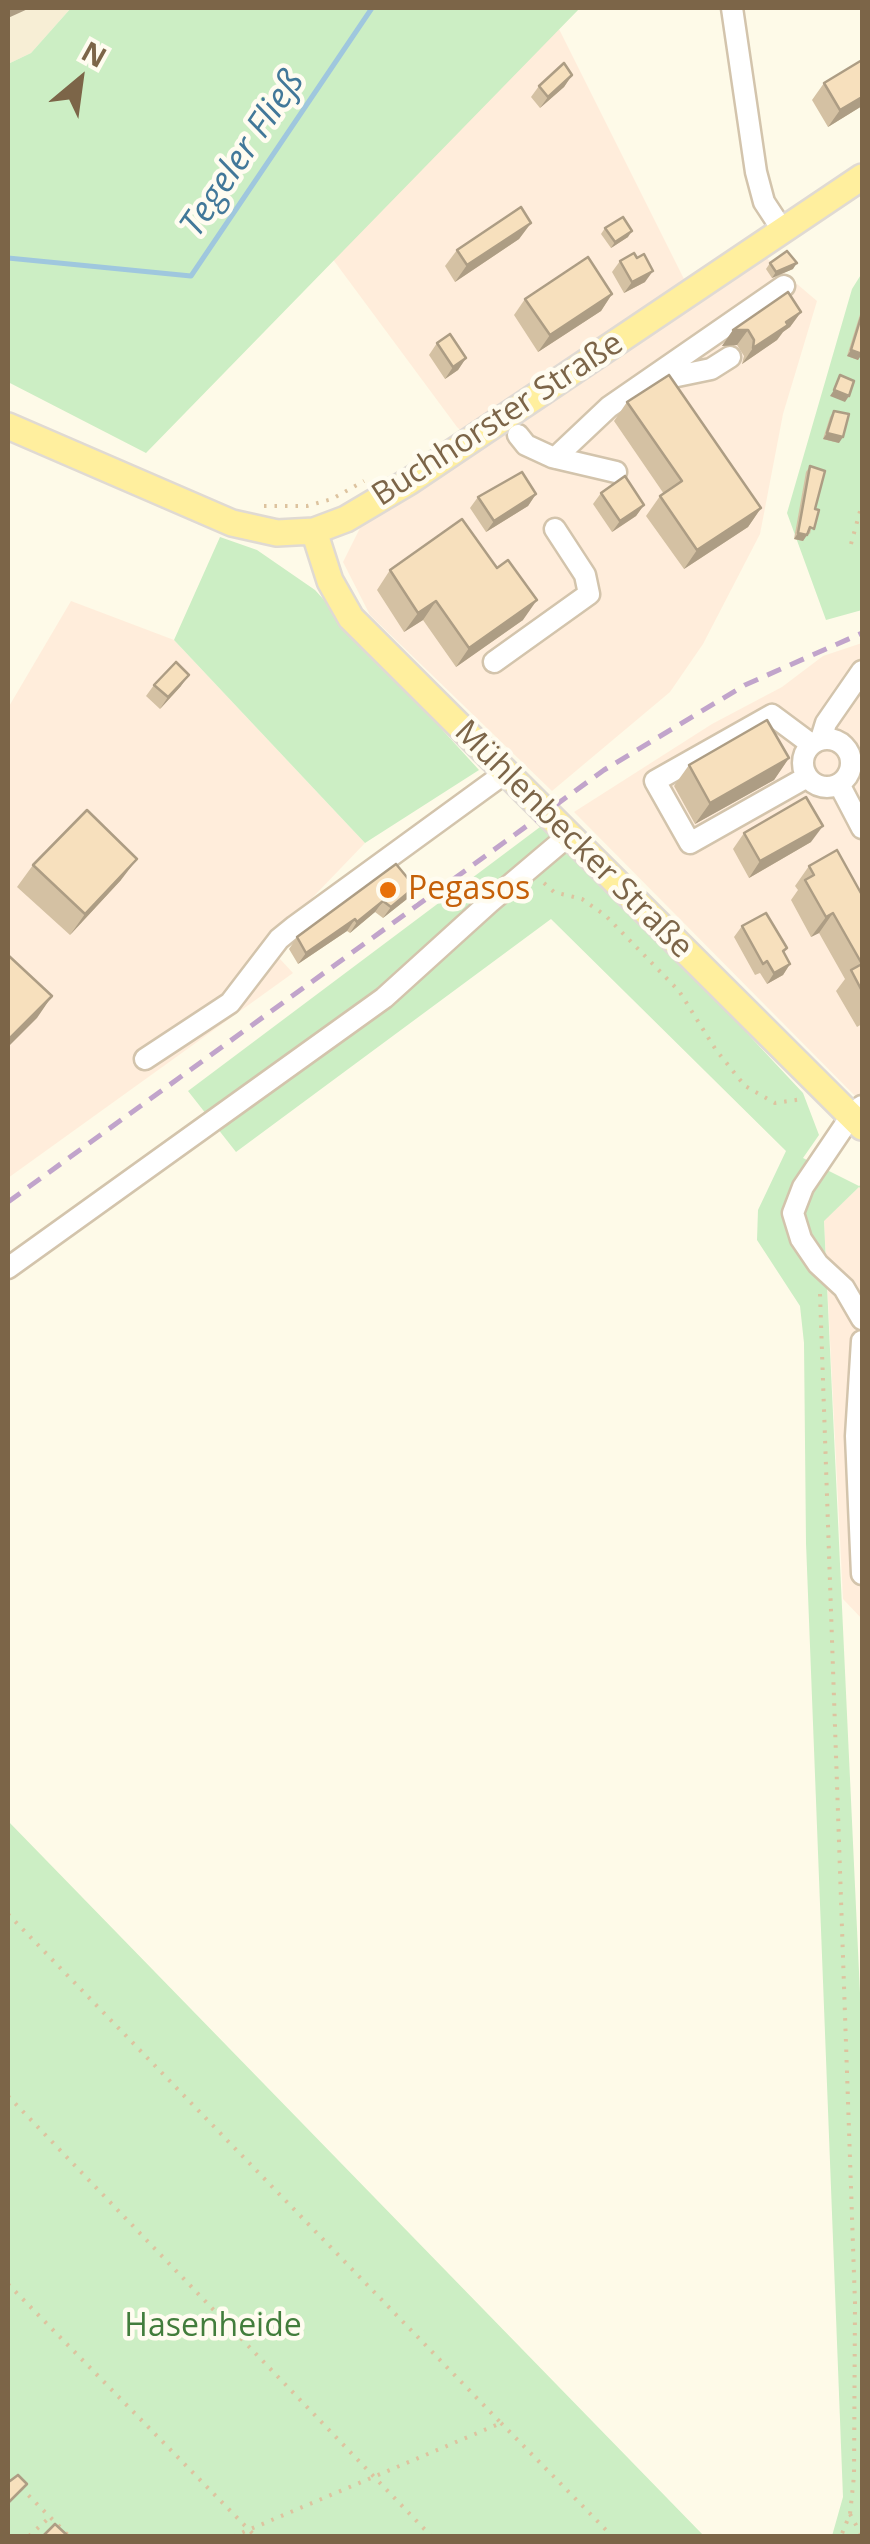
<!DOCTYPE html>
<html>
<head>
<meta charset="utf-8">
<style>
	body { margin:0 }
	#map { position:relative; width:870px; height:2544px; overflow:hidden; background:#fefae8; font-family:"Open Sans",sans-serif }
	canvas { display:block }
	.frame { position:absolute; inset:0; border:10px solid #7c6548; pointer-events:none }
	.north { position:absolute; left:30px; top:30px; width:100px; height:100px; -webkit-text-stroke:8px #fffcf0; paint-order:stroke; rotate:29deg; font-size:28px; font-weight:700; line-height:40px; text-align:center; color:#7c6548 }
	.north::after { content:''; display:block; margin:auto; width:35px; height:45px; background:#7c6548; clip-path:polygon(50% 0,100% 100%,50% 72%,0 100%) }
</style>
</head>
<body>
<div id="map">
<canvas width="870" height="2544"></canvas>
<div class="frame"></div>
<div class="north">N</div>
</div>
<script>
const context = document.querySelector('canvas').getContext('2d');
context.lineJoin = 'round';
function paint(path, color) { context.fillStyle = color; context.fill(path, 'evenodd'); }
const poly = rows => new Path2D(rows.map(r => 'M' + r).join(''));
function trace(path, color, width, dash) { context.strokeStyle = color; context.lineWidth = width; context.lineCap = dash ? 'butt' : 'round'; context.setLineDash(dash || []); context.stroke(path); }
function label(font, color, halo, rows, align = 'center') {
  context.font = font + ' "Open Sans",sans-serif'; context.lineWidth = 9; context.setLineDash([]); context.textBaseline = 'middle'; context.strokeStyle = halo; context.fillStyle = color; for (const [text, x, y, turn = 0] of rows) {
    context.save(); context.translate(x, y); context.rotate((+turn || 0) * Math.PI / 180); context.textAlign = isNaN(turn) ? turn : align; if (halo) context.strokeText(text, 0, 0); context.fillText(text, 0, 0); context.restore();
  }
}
paint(poly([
	[8,8,71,8,31,53,8,64]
]), '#f7eed5');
paint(poly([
	[559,29,694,299,763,255,817,301,783,414,760,534,703,644,670,692,552,791,370,615,343,562,360,528,476,444,457,427,309,227],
	[71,601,174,640,365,843,267,945,293,973,8,1178,8,708],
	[862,643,862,1103,574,812,712,724,782,687,823,656],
	[859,1187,862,1190,862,1619,843,1599,824,1220]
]), '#ffeddb');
paint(poly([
	[71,8,580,8,146,453,8,382,8,64,31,53],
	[862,273,862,610,826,620,787,513,852,289],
	[220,537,257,550,315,590,479,770,365,843,174,640],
	[540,827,581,862,672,953,803,1093,819,1135,803,1158,859,1186,862,1184,862,1190,859,1187,824,1221,862,2036,862,2536,832,2536,843,2497,806,1543,804,1343,800,1306,757,1240,758,1210,786,1151,551,919,236,1152,188,1091],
	[8,1821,704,2536,8,2536]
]), '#cceec4');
trace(poly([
	[8,258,191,276,372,8]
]), '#9fc7de', 5);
const minor = poly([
	[732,8,756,172,764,202,783,231],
	[653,381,711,369,730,357],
	[518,435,526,445,552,457,616,472],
	[555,458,609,407,784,286],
	[494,662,589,594,585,575,555,529],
	'803 763a24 24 0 1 1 48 0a24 24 0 1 1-48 0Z',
	[821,739,826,723,862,671],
	[807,777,690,843,655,781,772,715,811,744],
	[839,784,862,828],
	[145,1059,230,1003,279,939,295,926,505,773],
	[862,1106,851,1116,803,1187,793,1213,801,1239,818,1264,844,1288,862,1319],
	[8,1268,384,998,490,902,568,836],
	[862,1341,856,1436,862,1574]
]);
const major = poly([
	[8,426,232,523,277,533,314,531,346,519,410,481,862,177],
	[314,531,330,581,351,618,862,1127]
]);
trace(minor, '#d3c4ac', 25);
trace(major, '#e0dad3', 30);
trace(poly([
	[264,506,307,506,332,499,364,481],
	[851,544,862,504],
	[544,883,554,892,582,899,606,916,679,991,716,1050,745,1086,775,1103,803,1099],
	[820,1294,855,2303,854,2476,850,2514,841,2536],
	[8,1914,501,2423,234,2536],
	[8,2096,431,2536],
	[8,2284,255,2536],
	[501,2423,612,2536],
	[21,2488,69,2536],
	[850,2514,862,2536],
	[29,2536,50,2517]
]), '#ddc39f', 4, [2.5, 8]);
trace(minor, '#fff', 20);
trace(major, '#ffef9e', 25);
trace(poly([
	[8,1202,604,770,745,685,862,633]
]), '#c1a4cb', 5, [15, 10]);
paint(poly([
	[862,60,862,106,828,127,812,100,824,83],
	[572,75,564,87,540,108,531,97,539,86],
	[531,223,519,239,455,282,445,266,457,250],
	[605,228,628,237,611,248,601,234],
	[637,258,645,282,624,293,612,272,620,261],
	[770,263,793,269,772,278,766,269],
	[612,294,601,311,538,352,514,315,525,299],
	[862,308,862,352,858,360,847,356],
	[801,312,790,327,783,332,777,340,742,364,744,356,737,345,722,346,733,330],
	[437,343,466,358,458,370,445,379,429,355],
	[627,402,761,508,748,527,684,569,646,516,660,496,664,494,614,421],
	[834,411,839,443,823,439,830,417],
	[810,466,815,509,810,534,808,533,803,541,794,539,806,472],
	[601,493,644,505,636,516,612,532,593,504],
	[536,494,528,506,486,532,470,508,478,497],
	[390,570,523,620,456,667,423,620,404,632,377,590],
	[154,685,181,686,160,709,146,696],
	[789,758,774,780,695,824,674,786,689,765],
	[744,833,811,842,749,878,733,849],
	[33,865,121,880,70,935,17,887],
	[809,866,862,895,862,1024,857,1027,836,991,845,979,819,933,811,937,791,900,798,890,795,886],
	[415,887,407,899,383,918,375,912,350,933,347,931,298,964,289,949,297,937],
	[742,926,787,948,784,953,790,964,783,975,767,984,760,973,755,975,734,937]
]), '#d4c1a3');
paint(poly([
	[14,8,30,8,8,18,8,11],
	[572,75,564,87,540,108,548,97],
	[862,97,862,106,828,127,840,110],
	[531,223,519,239,455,282,467,265],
	[632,231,628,237,611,248,615,242],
	[797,263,793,269,772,278,776,272],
	[653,271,645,282,624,293,632,282],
	[612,294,601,311,538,352,550,335],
	[801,312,790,327,783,332,777,340,742,364,753,348],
	[733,330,748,330,737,345,722,346],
	[851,350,862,354,858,360,847,356],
	[466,358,458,370,445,379,453,367],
	[834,390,849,396,845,402,830,396],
	[827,433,843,437,839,443,823,439],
	[536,494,528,506,486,532,494,521],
	[644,505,636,516,612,532,620,521],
	[761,508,748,527,684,569,697,550],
	[798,533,807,535,803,541,794,539],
	[537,600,523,620,456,667,469,648],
	[436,601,423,620,404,632,418,613],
	[189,675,181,686,160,709,168,697],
	[789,758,774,780,695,824,710,803],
	[823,826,811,842,749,878,760,861],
	[137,859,121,880,70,935,85,914],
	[415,887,407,899,383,918,391,907],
	[383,901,375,912,350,933,357,922],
	[833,913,819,933,811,937,826,917],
	[355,919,347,931,298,964,306,953],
	[790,964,783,975,767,984,774,973],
	[52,996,37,1018,8,1047,8,1040]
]), '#ad9d84');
const building = poly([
	[862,60,862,97,840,110,824,83,862,60],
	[564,63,572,75,548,97,539,86,564,63],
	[521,207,531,223,467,265,457,250,521,207],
	[623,217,632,231,615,242,605,228,623,217],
	[787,251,797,263,776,272,770,263,787,251],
	[634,253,637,258,644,254,653,271,632,282,620,261,634,253],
	[588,257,612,294,550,335,525,299,588,257],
	[788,292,801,312,786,322,788,325,753,348,754,340,748,330,733,330,788,292],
	[862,314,862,354,851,350,862,314],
	[450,334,466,358,453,367,437,343,450,334],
	[669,375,761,508,697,550,660,496,682,481,627,402,669,375],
	[840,375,854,381,849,396,834,390,840,375],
	[834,411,849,414,843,437,827,433,834,411],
	[810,466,825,471,815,509,819,510,814,529,810,527,807,535,798,533,810,466],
	[522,472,536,494,494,521,478,497,522,472],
	[625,476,644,505,620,521,601,493,625,476],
	[462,519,497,568,508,560,537,600,469,648,436,601,418,613,390,570,462,519],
	[176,662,189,675,168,697,154,685,176,662],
	[767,720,789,758,710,803,689,765,767,720],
	[806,797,823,826,760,861,744,833,806,797],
	[87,810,137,859,85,914,33,865,87,810],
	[837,850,862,895,862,991,851,970,862,964,833,913,826,917,805,880,814,875,809,866,837,850],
	[396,864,415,887,391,907,383,901,357,922,355,919,306,953,297,937,396,864],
	[766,913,787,948,783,951,790,964,774,973,767,961,763,964,742,926,766,913],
	[9,956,52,996,8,1040,8,958,9,956],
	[18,2475,27,2484,8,2503,8,2479,10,2481,18,2475],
	[55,2524,68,2536,43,2536,55,2524]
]);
paint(building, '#f7e0bd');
trace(building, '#ad9d84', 2.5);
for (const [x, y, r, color] of [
	[388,890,10,"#e8710a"]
]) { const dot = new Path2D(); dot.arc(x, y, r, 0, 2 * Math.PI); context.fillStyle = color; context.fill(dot); trace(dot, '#fffcf0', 4); }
label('32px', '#7c6548', '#fffcf0', [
	["Buchhorster Straße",498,420,-33],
	["Mühlenbecker Straße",573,840,45]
]);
label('32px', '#c56008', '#fffcf0', [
	["Pegasos",408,890]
], 'left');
label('32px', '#427d3c', '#fffcf0', [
	["Hasenheide",213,2327]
]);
label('italic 35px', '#427899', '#fffcf0', [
	["Tegeler Fließ",243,154,-56]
]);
</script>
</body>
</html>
